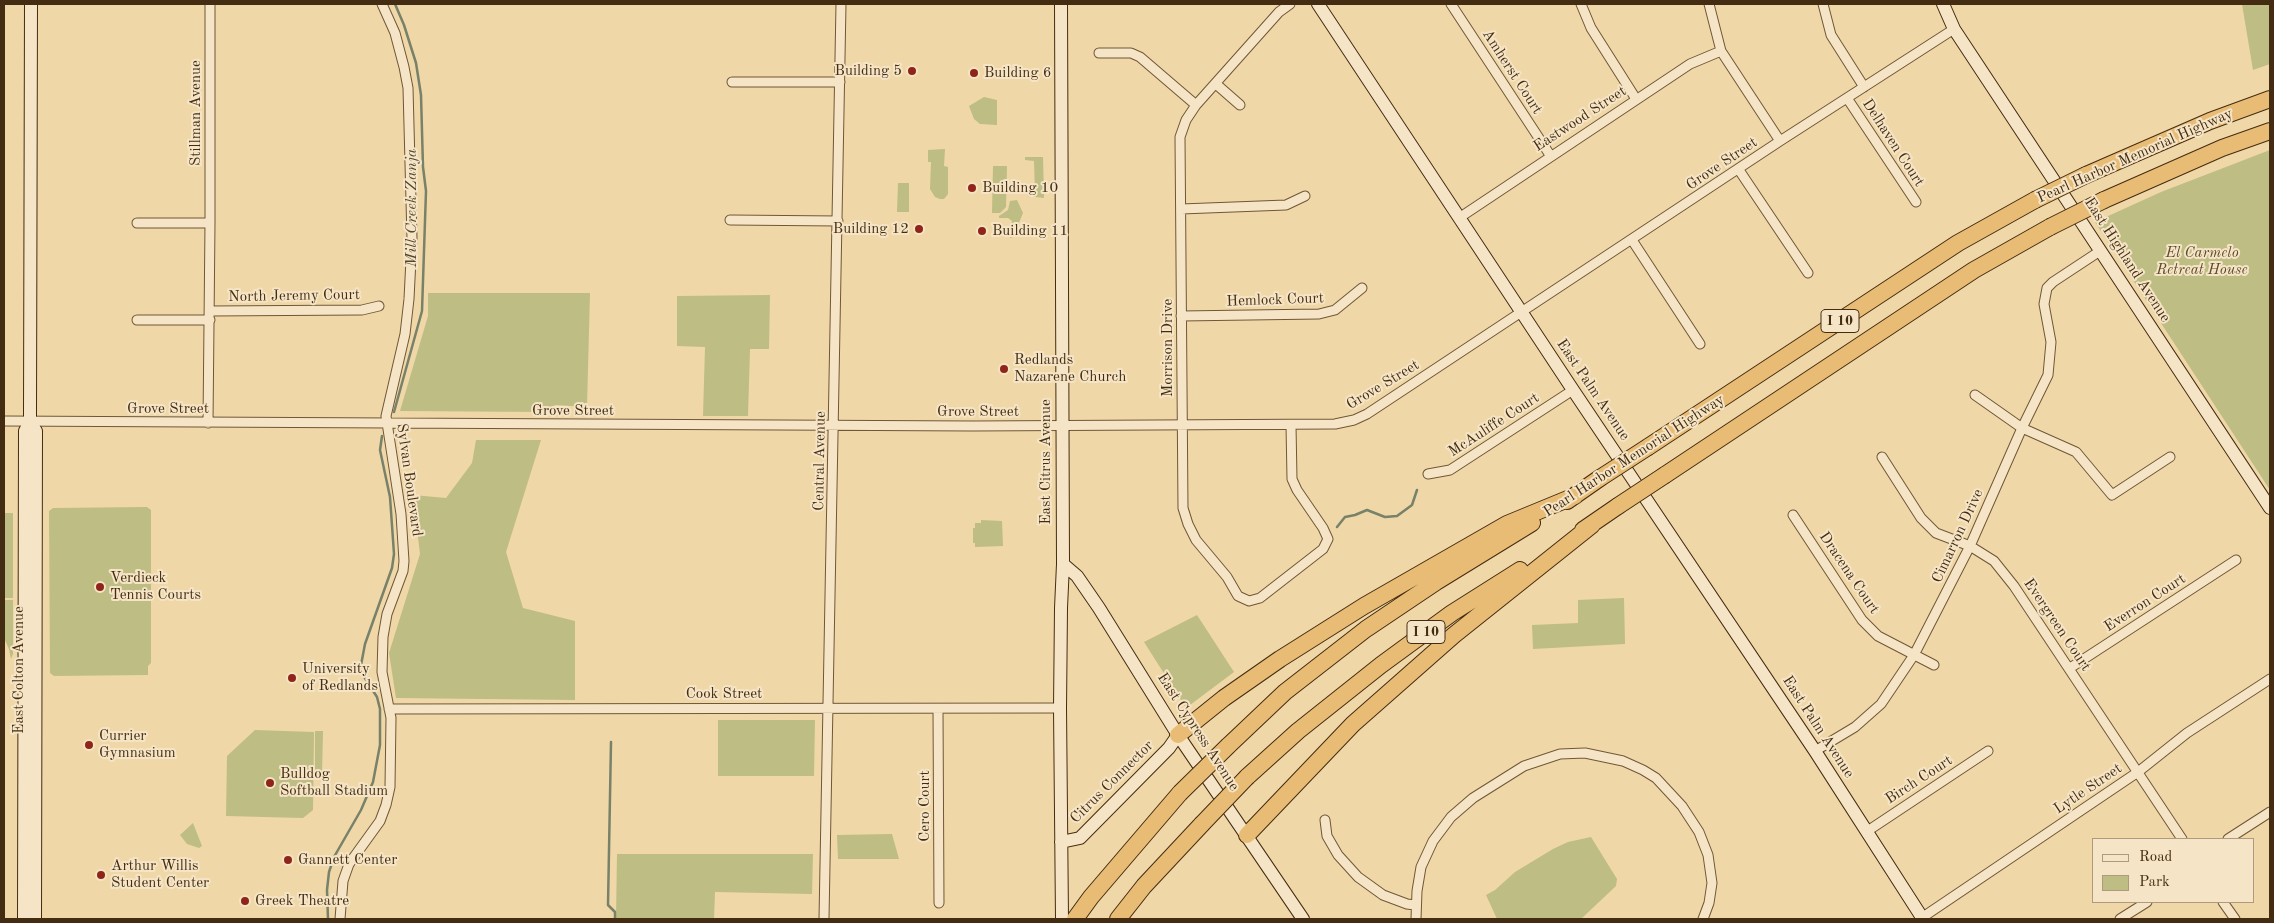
<!DOCTYPE html>
<html>
<head>
<meta charset="utf-8">
<style>
	body { margin:0 }
	#map { position:relative; width:2274px; height:923px; overflow:hidden; background:#f0d7a7; font-family:"Old Standard TT",serif }
	canvas { display:block }
	.frame { position:absolute; inset:0; border:5px solid #442c12; pointer-events:none }
	.legend { position:absolute; left:2092px; top:838px; width:162px; height:65px; box-sizing:border-box; background:#f5e5c6; border:1px solid #ae9b7e; margin:0; padding:6px 9px; list-style:none; font-size:15px; color:#442c12 }
	.legend li { display:flex; align-items:center; gap:10px; height:25px }
	.legend b { width:25px; border:1px solid #ae9b7e }
</style>
</head>
<body>
<div id="map">
<canvas width="2274" height="923"></canvas>
<div class="frame"></div>
<ul class="legend">
<li><b style="height:6px;background:#f5e5c6"></b>Road</li>
<li><b style="height:14px;background:#bdbd84"></b>Park</li>
</ul>
</div>
<script>
const context = document.querySelector('canvas').getContext('2d');
context.lineJoin = 'round';
function paint(path, color) { context.fillStyle = color; context.fill(path, 'evenodd'); }
const poly = rows => new Path2D(rows.map(r => 'M' + r).join(''));
function trace(path, color, width, dash) { context.strokeStyle = color; context.lineWidth = width; context.lineCap = dash ? 'butt' : 'round'; context.setLineDash(dash || []); context.stroke(path); }
function label(font, color, halo, rows, align = 'center') {
  context.font = font + ' "Old Standard TT",serif'; context.lineWidth = 4; context.setLineDash([]); context.textBaseline = 'middle'; context.strokeStyle = halo; context.fillStyle = color; for (const [text, x, y, turn = 0] of rows) {
    context.save(); context.translate(x, y); context.rotate((+turn || 0) * Math.PI / 180); context.textAlign = isNaN(turn) ? turn : align; if (halo) context.strokeText(text, 0, 0); context.fillText(text, 0, 0); context.restore();
  }
}
paint(poly([
	[2242,4,2270,4,2270,64,2253,70],
	[984,97,997,100,997,125,980,124,974,119,969,106],
	[945,149,944,166,948,167,948,194,944,199,940,199,935,197,930,189,931,162,928,162,928,150],
	[2270,150,2270,490,2095,222,2161,192],
	[1025,157,1043,157,1044,198,1027,196,1035,193,1034,161,1025,160],
	[993,166,1007,166,1006,207,1000,213,992,213],
	[898,183,909,183,909,212,897,212],
	[1017,200,1023,213,1013,237,1010,238,1012,221,1008,218,999,218,999,216,1008,210,1010,201],
	[428,293,590,293,587,407,555,405,546,412,400,411,428,316],
	[770,295,769,349,750,349,748,416,703,416,705,347,677,346,677,296],
	[476,440,541,440,506,552,523,608,575,621,575,700,396,698,389,653,420,554,413,495,446,498,472,463],
	[147,507,151,510,151,663,148,666,148,675,54,676,50,673,49,511,53,508],
	[4,513,13,513,13,598,4,598],
	[981,520,1002,521,1003,546,975,547,975,543,973,543,973,528,975,528,975,523,981,523],
	[1624,598,1625,644,1533,649,1532,625,1578,623,1578,600],
	[5,600,13,600,13,654,11,659,9,649,4,638],
	[1197,615,1234,672,1186,708,1144,642],
	[718,720,815,720,814,776,718,776],
	[255,730,314,732,313,810,303,818,226,816,227,756],
	[315,731,323,731,322,774,315,774],
	[193,823,202,846,199,848,187,844,180,835],
	[892,834,899,859,838,859,837,835],
	[1591,837,1617,879,1616,886,1581,919,1497,919,1486,895,1495,890,1515,872,1553,849,1568,842],
	[617,854,813,854,812,894,715,892,714,919,616,919]
]), '#bdbd84');
trace(poly([
	[394,412,422,311,426,191,423,167,421,95,416,63,404,25,395,4],
	[1337,527,1345,517,1355,515,1367,510,1385,517,1397,516,1412,505,1417,490],
	[611,742,608,905,615,912,615,919],
	[328,919,327,890,329,872,334,857,361,810,373,782,380,745,380,709,377,697,363,675,361,665,365,644,392,568,394,554,390,497,380,450,382,436]
]), '#788169', 2.5);
const street = poly([
	[210,4,210,223],
	[1290,4,1279,12,1196,105,1186,120,1180,137,1183,508,1188,524,1196,540,1227,577,1238,596,1249,601,1260,598,1323,549,1328,539,1323,528,1297,490,1292,479,1291,425],
	[1451,4,1550,155],
	[1581,4,1591,28,1636,99],
	[1709,4,1721,51,1780,141],
	[1823,4,1831,35,1864,87],
	[1099,53,1131,53,1140,57,1196,105],
	[732,82,840,82],
	[1216,84,1240,105],
	[1847,98,1916,202],
	[1739,170,1808,273],
	[1181,209,1286,205,1305,196],
	[1459,218,1690,64,1721,51],
	[730,220,838,221],
	[137,223,210,223,208,423],
	[1632,240,1700,344],
	[210,311,362,310,379,306],
	[1181,316,1319,314,1335,310,1362,288],
	[137,320,210,320],
	[1975,395,2022,428,2076,452,2112,495,2170,457],
	[4,421,973,426,1335,424,1354,420,1367,414,1780,141,1954,29],
	[1882,457,1921,518,1936,533,1970,546,1994,561,2014,586,2182,839],
	[1428,474,1450,470,1573,390],
	[1793,515,1862,620,1878,636,1934,665],
	[2070,668,2236,560],
	[389,709,1060,708],
	[938,709,939,903],
	[1815,751,1855,727,1881,704,1914,655,1970,546,2022,428,2048,375,2051,342,2044,304,2047,288,2053,282,2100,251],
	[1325,820,1327,836,1338,855,1358,877,1383,895,1407,904,1415,905],
	[1866,832,1988,751],
	[2228,839,2270,812],
	[2223,902,2235,919],
	[340,919,343,881,349,864,380,821,386,805,390,787,391,718,382,672,383,637,387,614,403,571,404,561,401,514,386,416,405,334,409,299,412,239,408,88,404,67,395,33,382,4],
	[824,919,841,4],
	[1416,919,1417,891,1421,867,1433,841,1451,817,1473,798,1524,766,1560,754,1585,753,1623,761,1643,770,1656,778,1682,806,1699,832,1708,855,1712,883,1709,903,1703,919],
	[1920,919,2138,772,2187,733,2270,679],
	[2120,919,2147,902]
]);
const secondary = poly([
	[1061,4,1063,564,1061,608,1060,708,1062,919],
	[1318,4,1573,390,1815,751,1923,919],
	[1943,4,1954,29,2270,508],
	[30,421,36,431,35,919],
	[1063,564,1077,576,1099,608,1178,735,1303,919],
	[1061,842,1080,838,1169,748,1178,735],
	[24,919,25,431,30,421,30,410,31,4]
]);
const highway = poly([
	[2086,175,2210,121,2270,99],
	[2104,200,2222,148,2270,131],
	[1648,447,1958,243,2035,200],
	[1665,475,1974,270,2050,227],
	[1567,501,1600,478],
	[1583,530,1618,506],
	[1178,735,1224,698,1280,659,1364,606,1507,524,1575,496],
	[1228,746,1285,692,1366,629,1436,582,1532,523],
	[1247,777,1298,731,1381,665,1452,613,1520,570],
	[1247,835,1353,724,1454,635,1592,525],
	[1075,919,1091,897,1180,793],
	[1118,919,1144,886,1202,824]
]);
trace(street, '#6f5737', 11);
trace(secondary, '#442c12', 14);
trace(highway, '#442c12', 18);
trace(street, '#f5e5c6', 9);
trace(secondary, '#f5e5c6', 12);
trace(highway, '#e8bc74', 16);
const highwayBridge = poly([
	[2035,200,2086,175],
	[2050,227,2104,200],
	[1600,478,1648,447],
	[1618,506,1665,475],
	[1180,793,1228,746],
	[1202,824,1247,777]
]);
trace(highwayBridge, '#442c12', 18, []);
trace(highwayBridge, '#e8bc74', 16);
for (const [x, y, r, color] of [
	[912,71,5,"#8f2418"],
	[974,73,5,"#8f2418"],
	[972,188,5,"#8f2418"],
	[919,229,5,"#8f2418"],
	[982,231,5,"#8f2418"],
	[1004,369,5,"#8f2418"],
	[100,587,5,"#8f2418"],
	[292,678,5,"#8f2418"],
	[89,745,5,"#8f2418"],
	[270,783,5,"#8f2418"],
	[288,860,5,"#8f2418"],
	[101,875,5,"#8f2418"],
	[245,901,5,"#8f2418"]
]) { const dot = new Path2D(); dot.arc(x, y, r, 0, 2 * Math.PI); context.fillStyle = color; context.fill(dot); trace(dot, '#f5e5c6', 2); }
for (const [x, y, w] of [
	[1840,321,38],
	[1426,632,38]
]) { const box = new Path2D(); box.roundRect(x - w / 2, y - 11.5, w, 23, 4); context.fillStyle = '#f5e5c6'; context.fill(box); trace(box, '#442c12', 1); }
label('bold 14px', '#442c12', null, [
	["I 10",1840,321],
	["I 10",1426,632]
]);
label('15px', '#442c12', '#f5e5c6', [
	["Building 5",902,71,"right"],
	["Building 6",984,73],
	["Building 10",982,188],
	["Building 12",909,229,"right"],
	["Building 11",992,231],
	["Redlands",1014,360],
	["Nazarene Church",1014,377],
	["Verdieck",110,578],
	["Tennis Courts",110,595],
	["University",302,669],
	["of Redlands",302,686],
	["Currier",99,736],
	["Gymnasium",99,753],
	["Bulldog",280,774],
	["Softball Stadium",280,791],
	["Gannett Center",298,860],
	["Arthur Willis",111,866],
	["Student Center",111,883],
	["Greek Theatre",255,901]
], 'left');
label('15px', '#442c12', '#f5e5c6', [
	["Amherst Court",1512,72,57],
	["Stillman Avenue",196,113,-90],
	["Eastwood Street",1580,119,-33],
	["Delhaven Court",1893,143,57],
	["Pearl Harbor Memorial Highway",2135,156,-24],
	["Grove Street",1722,164,-34],
	["East Highland Avenue",2127,260,57],
	["North Jeremy Court",294,296,-1],
	["Hemlock Court",1275,300,-2],
	["Morrison Drive",1168,348,-90],
	["Grove Street",1383,385,-31],
	["East Palm Avenue",1593,390,56],
	["Grove Street",168,409],
	["Grove Street",573,411],
	["Grove Street",978,412],
	["McAuliffe Court",1494,425,-33],
	["Pearl Harbor Memorial Highway",1634,456,-33],
	["Central Avenue",820,461,-89],
	["East Citrus Avenue",1046,462,-90],
	["Sylvan Boulevard",409,480,82],
	["Cimarron Drive",1958,536,-65],
	["Dracena Court",1849,573,56],
	["Everron Court",2145,603,-33],
	["Evergreen Court",2057,625,56],
	["East Colton Avenue",19,670,-90],
	["Cook Street",724,694],
	["East Palm Avenue",1818,727,57],
	["East Cypress Avenue",1198,732,57],
	["Birch Court",1919,780,-33],
	["Citrus Connector",1112,782,-45],
	["Lytle Street",2088,789,-34],
	["Cero Court",925,806,-90]
]);
label('italic 15px', '#5c4929', '#f5e5c6', [
	["El Carmelo",2202,253],
	["Retreat House",2202,270]
]);
label('italic 16px', '#55482f', '#f5e5c6', [
	["Mill Creek Zanja",412,208,-90]
]);
</script>
</body>
</html>
